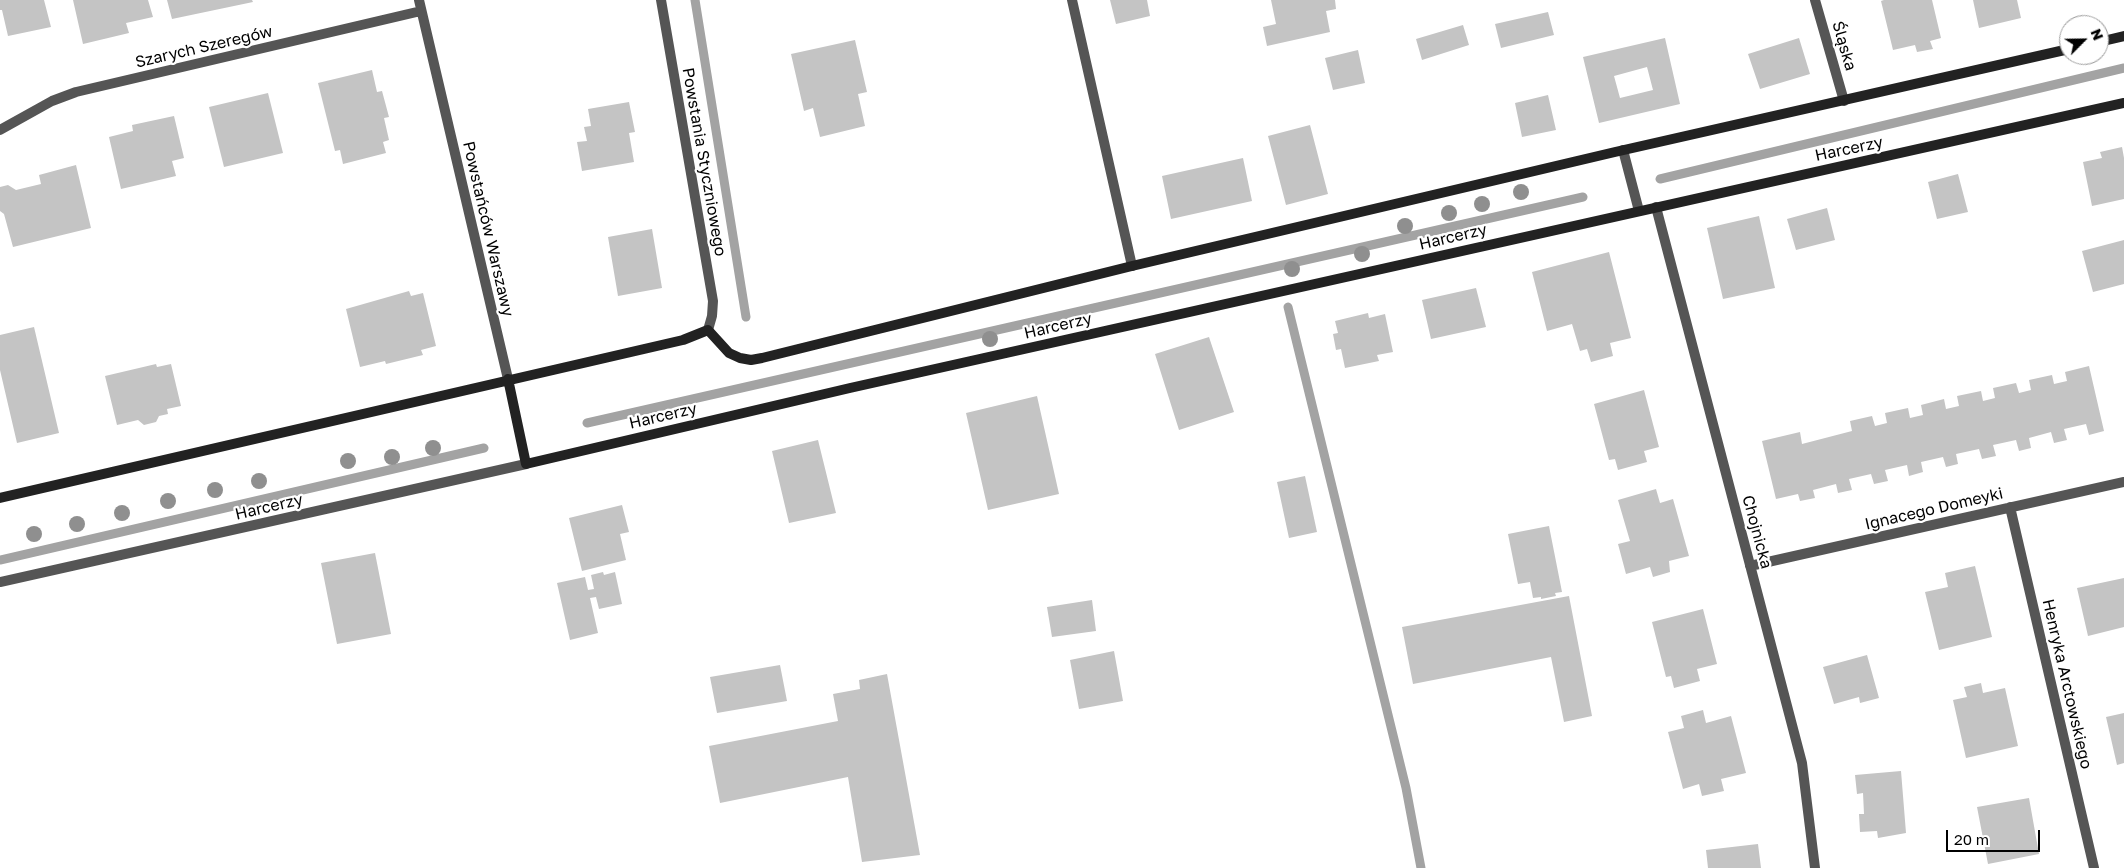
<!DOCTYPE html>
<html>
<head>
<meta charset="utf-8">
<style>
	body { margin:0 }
	#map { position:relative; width:2124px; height:868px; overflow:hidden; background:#fff; font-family:"Golos Text",sans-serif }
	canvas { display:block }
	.north { position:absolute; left:2059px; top:15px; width:50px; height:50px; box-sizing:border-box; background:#fff; border:1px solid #999; border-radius:50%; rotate:67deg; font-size:14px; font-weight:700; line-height:20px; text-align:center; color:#000 }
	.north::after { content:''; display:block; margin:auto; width:18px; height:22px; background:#000; clip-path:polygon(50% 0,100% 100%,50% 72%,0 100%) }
	.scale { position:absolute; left:1946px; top:830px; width:94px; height:22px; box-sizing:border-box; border:2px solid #000; border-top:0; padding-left:6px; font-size:15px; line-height:18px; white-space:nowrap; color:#000; -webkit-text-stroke:4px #fff; paint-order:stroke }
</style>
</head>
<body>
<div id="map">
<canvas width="2124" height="868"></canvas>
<div class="north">N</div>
<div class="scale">20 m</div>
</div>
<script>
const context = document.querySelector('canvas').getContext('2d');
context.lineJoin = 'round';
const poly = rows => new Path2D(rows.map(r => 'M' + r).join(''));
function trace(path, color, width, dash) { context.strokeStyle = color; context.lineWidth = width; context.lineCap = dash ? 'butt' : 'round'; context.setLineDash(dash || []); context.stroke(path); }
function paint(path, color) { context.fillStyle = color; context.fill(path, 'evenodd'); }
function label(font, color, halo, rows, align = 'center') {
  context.font = font + ' "Golos Text",sans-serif'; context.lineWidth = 4.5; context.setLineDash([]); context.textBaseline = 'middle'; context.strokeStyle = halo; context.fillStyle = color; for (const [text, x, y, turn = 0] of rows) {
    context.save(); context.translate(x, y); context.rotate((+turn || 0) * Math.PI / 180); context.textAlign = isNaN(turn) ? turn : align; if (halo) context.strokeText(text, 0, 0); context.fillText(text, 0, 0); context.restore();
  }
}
trace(poly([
	[695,0,746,317],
	[1660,179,2124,68],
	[1288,307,1406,788,1421,868],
	[587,423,1583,197],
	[0,560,484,448]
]), '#a3a3a3', 9);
paint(poly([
	[0,0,44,0,51,27,8,36,2,10,0,10],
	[73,0,148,0,153,17,126,23,129,33,83,44],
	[167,0,252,0,253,2,172,19],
	[1110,0,1147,0,1150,16,1116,24],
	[1271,0,1335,0,1336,9,1326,11,1330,32,1267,46,1263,27,1276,24],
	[1884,0,1932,0,1941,38,1930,41,1933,49,1917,52,1915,45,1893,50,1881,1],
	[1973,0,2017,0,2021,18,1979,28],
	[1548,12,1554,35,1501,48,1495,24],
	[1463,25,1469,45,1422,60,1416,39],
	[1665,38,1680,104,1599,123,1583,57],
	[1647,67,1653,90,1620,98,1614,76],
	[1799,38,1810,74,1760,89,1748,54],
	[855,40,867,92,858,94,865,126,820,137,813,108,804,111,791,54],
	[1358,50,1365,83,1333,90,1325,58],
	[372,70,377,92,382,91,389,117,384,118,389,140,383,142,386,153,343,164,340,150,335,151,318,83],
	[268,93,283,153,224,167,209,107],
	[1548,95,1556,130,1522,137,1515,103],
	[629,102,635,132,629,133,634,162,582,171,577,142,587,141,584,127,591,126,588,109],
	[174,116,184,158,172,161,176,176,121,189,109,137,133,131,132,125],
	[1310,125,1328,194,1286,205,1268,136],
	[2122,147,2124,158,2124,199,2092,206,2083,162,2102,158,2100,152],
	[1243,158,1252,201,1171,219,1162,176],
	[76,165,91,228,13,247,4,214,0,211,0,187,8,185,16,190,41,184,39,175],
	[1958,174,1968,212,1937,219,1928,182],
	[1827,208,1835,240,1796,250,1787,219],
	[1759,216,1775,288,1723,299,1707,228],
	[652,229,662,288,618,296,608,237],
	[2124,240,2124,284,2093,292,2082,251],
	[1609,252,1631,338,1610,343,1613,356,1591,362,1587,349,1580,351,1572,324,1547,331,1532,272],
	[1476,288,1486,327,1431,339,1422,300],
	[409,291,411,296,423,293,436,346,421,350,423,355,386,364,385,361,360,367,346,309],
	[1368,313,1369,318,1385,314,1393,352,1377,355,1379,361,1345,368,1341,349,1336,350,1333,334,1338,333,1335,321],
	[34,327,59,433,17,443,0,370,0,335],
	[1209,337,1234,412,1179,430,1155,354],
	[156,364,157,367,171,364,181,406,167,409,168,414,159,416,156,422,144,425,138,420,117,425,105,376],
	[2089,366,2104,431,2089,435,2086,424,2064,429,2067,440,2054,443,2051,432,2029,438,2031,448,2019,451,2016,440,1993,445,1996,456,1982,459,1979,449,1956,454,1958,464,1946,467,1943,457,1921,462,1923,472,1909,476,1907,465,1885,470,1888,481,1874,484,1871,474,1849,479,1852,490,1838,493,1836,484,1813,490,1815,498,1800,501,1798,494,1776,499,1762,441,1800,432,1802,444,1852,431,1850,421,1872,416,1875,426,1887,423,1885,413,1908,408,1910,418,1923,415,1921,405,1944,399,1946,409,1959,406,1957,396,1981,391,1983,401,1995,398,1993,388,2016,383,2019,393,2031,390,2029,380,2052,375,2054,384,2067,381,2065,372],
	[1644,390,1659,447,1644,451,1647,462,1618,470,1615,459,1609,460,1594,404],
	[1037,396,1059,494,988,510,966,413],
	[818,440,836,513,789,523,772,451],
	[1305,476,1317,532,1289,538,1277,482],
	[1656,489,1660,503,1673,499,1689,556,1669,561,1670,572,1653,577,1650,567,1626,574,1618,544,1630,541,1618,500],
	[622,505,629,532,620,534,626,560,582,571,569,518],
	[1549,526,1562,592,1555,593,1556,596,1541,599,1541,597,1533,598,1530,582,1518,584,1508,534],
	[375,553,391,634,337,644,321,563],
	[1975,566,1992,637,1939,650,1925,592,1948,587,1945,573],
	[603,572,604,575,615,572,622,604,599,609,596,597,590,598,598,633,570,640,557,583,585,577,588,590,594,589,591,575],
	[2124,578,2124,627,2088,636,2077,588],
	[1569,596,1592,716,1564,722,1551,657,1413,684,1402,627],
	[1092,600,1096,631,1052,637,1047,607],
	[1703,609,1717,664,1697,669,1700,681,1674,688,1671,676,1666,677,1652,622],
	[1114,651,1123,701,1079,709,1070,660],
	[1867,655,1879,698,1860,703,1859,697,1834,704,1823,667],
	[780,665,787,701,717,713,710,677],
	[887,674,920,855,862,862,848,777,720,803,709,746,838,721,833,694,860,689,859,680],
	[1981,683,1983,693,2005,688,2018,746,1966,758,1953,700,1967,697,1964,687],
	[1703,710,1706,723,1731,716,1746,773,1721,779,1724,791,1702,796,1699,784,1683,789,1668,732,1684,728,1681,716],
	[2124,713,2124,763,2117,765,2106,717],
	[1901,771,1906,833,1878,838,1877,831,1860,832,1859,814,1864,814,1863,793,1857,794,1855,775],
	[2029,798,2039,854,1988,864,1977,807],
	[1758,844,1761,868,1708,868,1706,850]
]), '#c4c4c4');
trace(poly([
	[419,0,508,379],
	[661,0,713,301,712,316,708,330],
	[1072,0,1132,266],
	[1815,0,1844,101],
	[0,130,52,101,76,92,421,11],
	[1623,150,1639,211],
	[1656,207,1802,763,1815,868],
	[2010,507,2094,868],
	[1750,566,2124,482],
	[0,582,526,464]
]), '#555', 10);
trace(poly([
	[2099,42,2124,36],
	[508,379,526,464,850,388,2124,103],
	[0,498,683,340,708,330,729,353,740,358,751,360,762,358,1132,266,1615,152,2069,49]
]), '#222', 10);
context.fillStyle = '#8f8f8f';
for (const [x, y] of [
	[1521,192],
	[1482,204],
	[1449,213],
	[1405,226],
	[1362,254],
	[1292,269],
	[990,339],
	[433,448],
	[392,457],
	[348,461],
	[259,481],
	[215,490],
	[168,501],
	[122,513],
	[77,524],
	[34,534]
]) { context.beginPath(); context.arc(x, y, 8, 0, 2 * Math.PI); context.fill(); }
label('16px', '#000', '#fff', [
	["Śląska",1844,46,74],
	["Szarych Szeregów",204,47,-13],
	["Harcerzy",1849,149,-12],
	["Powstania Styczniowego",704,162,80],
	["Powstańców Warszawy",488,229,77],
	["Harcerzy",1453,237,-13],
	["Harcerzy",1058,326,-13],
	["Harcerzy",663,416,-13],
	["Harcerzy",269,507,-13],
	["Ignacego Domeyki",1934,509,-13],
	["Chojnicka",1757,532,75],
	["Henryka Arctowskiego",2067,684,77]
]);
</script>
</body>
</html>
